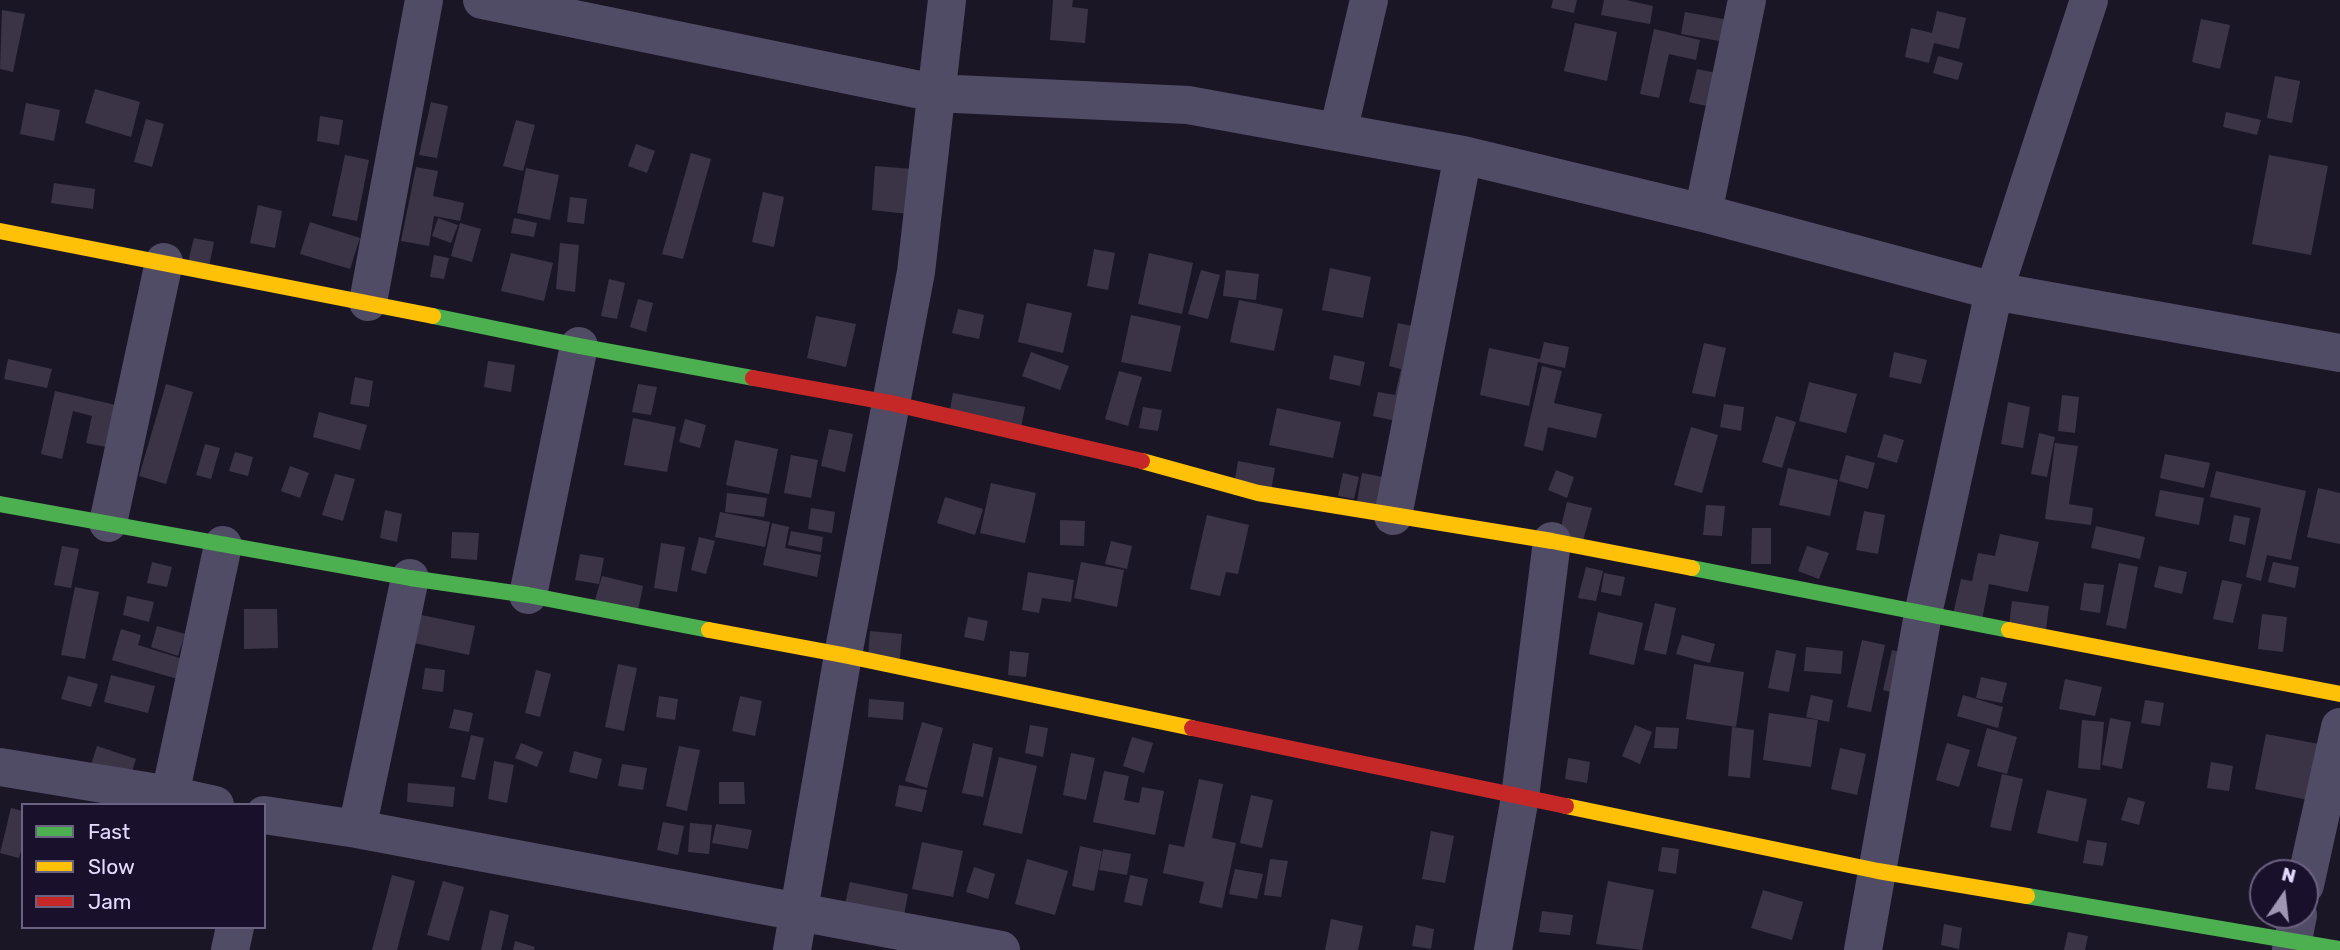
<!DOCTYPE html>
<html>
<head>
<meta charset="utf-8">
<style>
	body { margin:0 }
	#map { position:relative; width:2340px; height:950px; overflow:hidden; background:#1b1626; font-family:Rubik,sans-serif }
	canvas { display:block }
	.legend { position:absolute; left:21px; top:803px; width:245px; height:126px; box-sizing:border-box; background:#19102c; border:2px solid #6b6180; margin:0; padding:9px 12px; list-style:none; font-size:21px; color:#e5dbff }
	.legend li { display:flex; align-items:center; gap:14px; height:35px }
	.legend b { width:35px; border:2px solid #6b6180 }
	.north { position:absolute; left:2249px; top:859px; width:70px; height:70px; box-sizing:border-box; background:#19102c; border:2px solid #6b6180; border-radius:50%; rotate:14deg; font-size:19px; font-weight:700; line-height:28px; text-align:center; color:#e5dbff }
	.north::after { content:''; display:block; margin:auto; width:24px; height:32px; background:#9e96b3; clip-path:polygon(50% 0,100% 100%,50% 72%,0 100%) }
</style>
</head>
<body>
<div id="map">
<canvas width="2340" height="950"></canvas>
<ul class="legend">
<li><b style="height:9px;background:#4caf50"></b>Fast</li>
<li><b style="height:9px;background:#ffc107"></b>Slow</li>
<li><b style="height:9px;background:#c62828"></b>Jam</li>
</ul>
<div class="north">N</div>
</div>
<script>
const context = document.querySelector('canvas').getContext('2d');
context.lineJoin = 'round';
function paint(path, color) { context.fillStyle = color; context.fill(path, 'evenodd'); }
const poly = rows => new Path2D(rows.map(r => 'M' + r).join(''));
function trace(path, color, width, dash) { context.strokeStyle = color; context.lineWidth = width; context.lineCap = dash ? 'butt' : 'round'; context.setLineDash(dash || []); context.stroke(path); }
paint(poly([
	[1053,0,1073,0,1072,7,1088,9,1085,43,1050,40],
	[1553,0,1577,0,1574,13,1551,8],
	[1604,0,1626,0,1653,6,1650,24,1601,15],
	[2,10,25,14,13,72,0,69],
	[1937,11,1966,18,1959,49,1934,43,1929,63,1905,57,1911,28,1932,33],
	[1685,12,1734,21,1730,43,1681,34],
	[2201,19,2230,25,2220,69,2192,62],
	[1575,23,1617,32,1607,81,1564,71],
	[1654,29,1700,40,1696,60,1669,54,1659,98,1640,94],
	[1938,56,1963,63,1958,80,1933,73],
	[1697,69,1726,75,1719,109,1689,102],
	[2275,76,2300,81,2292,123,2267,118],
	[95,89,140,102,131,137,85,123],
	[431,102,448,106,437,158,419,155],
	[26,103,60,110,54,141,20,134],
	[2226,112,2261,120,2257,135,2223,127],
	[320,116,343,120,339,145,317,141],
	[146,119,164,124,152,167,134,162],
	[516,120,535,125,523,171,503,166],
	[636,144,655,151,647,173,628,166],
	[691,153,711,159,683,259,662,254],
	[345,155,369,160,357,221,332,216],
	[2269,155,2328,166,2311,255,2252,244],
	[875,166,912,169,908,214,872,210],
	[416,167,438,171,433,196,464,203,460,221,434,216,429,246,401,241],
	[526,168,559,175,550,220,517,213],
	[54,183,95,189,93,209,51,203],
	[763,192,784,197,774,247,752,242],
	[570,197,587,199,584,224,567,222],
	[258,205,282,211,275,248,250,243],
	[438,218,458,225,451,243,432,236],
	[514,218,537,223,534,237,511,233],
	[310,222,360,238,350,269,300,254],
	[460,223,481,229,472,262,451,256],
	[194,238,214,242,209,267,188,262],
	[560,243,579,245,575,292,556,289],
	[1094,249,1115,253,1108,290,1087,286],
	[511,253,553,263,544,301,501,291],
	[1149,253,1193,263,1182,314,1138,304],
	[434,255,449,258,444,279,430,277],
	[1330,268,1371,277,1363,318,1322,310],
	[1201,270,1220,275,1208,319,1188,314],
	[1226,270,1259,274,1256,300,1223,296],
	[609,279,625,283,617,319,601,316],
	[638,299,653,303,646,332,630,327],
	[1239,300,1283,309,1274,351,1230,342],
	[1027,303,1072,313,1063,353,1018,342],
	[958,309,984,315,979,339,952,333],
	[1131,315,1181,326,1171,372,1121,362],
	[816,316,856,324,846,367,807,358],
	[1398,323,1441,332,1405,423,1373,416,1378,392,1395,395,1401,369,1389,366],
	[1544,342,1569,347,1565,368,1538,362,1529,406,1480,395,1489,348,1540,359],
	[1704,343,1726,348,1715,397,1692,393],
	[1031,352,1069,366,1060,390,1022,376],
	[1894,352,1927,360,1921,384,1889,377],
	[1334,355,1365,362,1360,386,1329,379],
	[8,359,52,369,47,388,4,379],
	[488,361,515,365,511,392,484,387],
	[1542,366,1562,371,1554,403,1602,414,1596,438,1548,427,1543,451,1524,446],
	[1119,371,1142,377,1128,426,1105,419],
	[355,377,373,381,369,407,350,404],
	[1809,382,1857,394,1846,433,1799,421],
	[166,384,193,392,166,484,139,476],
	[638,384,657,387,651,415,632,412],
	[55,391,120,406,111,448,86,443,92,416,73,411,62,459,41,454],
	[953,393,1025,407,1021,428,949,415],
	[2062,395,2079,397,2075,433,2058,431],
	[2008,402,2030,407,2023,448,2001,444],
	[1724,404,1744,407,1741,431,1720,427],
	[1143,407,1162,410,1158,431,1139,428],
	[1277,408,1341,422,1333,458,1269,445],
	[319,412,367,425,360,450,313,437],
	[1776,416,1796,422,1782,468,1762,462],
	[633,418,676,427,667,472,624,465],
	[685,419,706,425,700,448,679,442],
	[1691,427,1718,435,1702,493,1674,485],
	[829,429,853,434,845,472,821,466],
	[2039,433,2055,437,2047,477,2031,474],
	[1884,434,1904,440,1897,463,1877,457],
	[735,440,778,449,769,494,726,485],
	[2055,443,2078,446,2069,504,2093,508,2091,525,2045,519],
	[205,444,220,448,211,479,196,475],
	[235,452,253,457,248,476,229,471],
	[2165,454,2210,463,2204,488,2160,478],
	[791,455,818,460,811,498,784,493],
	[1846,455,1875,463,1868,489,1839,481],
	[1238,461,1275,468,1271,491,1234,485],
	[290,466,309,473,300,498,281,491],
	[1788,468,1838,480,1830,516,1779,505],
	[1556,470,1574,477,1567,498,1548,490],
	[2216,471,2306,491,2291,560,2267,555,2261,581,2246,577,2261,508,2210,497],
	[1343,473,1359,477,1354,499,1338,496],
	[1362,473,1383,477,1377,506,1357,501],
	[335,474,355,479,343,521,322,515],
	[991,483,1036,493,1025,543,980,533],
	[2318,488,2340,493,2340,544,2307,537],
	[2160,490,2204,498,2199,525,2155,516],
	[727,493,767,498,764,517,725,512],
	[945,497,983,509,975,535,937,523],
	[1567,502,1592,508,1583,541,1559,535],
	[1706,505,1725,506,1722,536,1703,535],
	[811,508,835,512,832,533,808,529],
	[385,510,402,514,397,542,380,538],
	[1864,511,1885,515,1878,554,1856,550],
	[720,512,770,522,765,547,715,537],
	[1207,515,1249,525,1238,574,1226,572,1220,596,1190,589],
	[2234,515,2250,518,2245,545,2229,541],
	[1060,520,1085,521,1084,546,1060,545],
	[772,523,789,527,785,548,821,555,817,577,763,565],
	[2096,526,2145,537,2140,559,2091,548],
	[1752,528,1771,528,1771,564,1751,564],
	[791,531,823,537,821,552,788,545],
	[452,532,479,533,477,560,451,558],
	[2000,534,2039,542,2028,592,1989,584,1981,625,1952,619,1961,579,1972,581,1978,553,1995,556],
	[699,537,715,541,706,574,691,570],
	[1111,541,1132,546,1127,569,1105,564],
	[661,543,685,547,677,592,654,588],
	[62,546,79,549,71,588,54,585],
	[1807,546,1829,553,1819,579,1798,571],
	[580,554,604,558,599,584,575,580],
	[152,562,172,567,167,587,147,583],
	[1081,562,1124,570,1117,607,1074,598],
	[2273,562,2299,567,2295,588,2268,582],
	[2119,563,2138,567,2126,629,2106,625],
	[2159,566,2187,572,2182,594,2154,587],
	[1586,567,1603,571,1596,601,1578,598],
	[1028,572,1074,580,1071,602,1042,598,1039,613,1022,610],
	[1604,573,1625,577,1621,596,1601,592],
	[602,576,643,586,638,610,595,600],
	[2222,580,2242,584,2233,623,2213,619],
	[2084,583,2104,585,2100,613,2080,610],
	[75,587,99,592,85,659,61,655],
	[127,596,154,602,149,622,123,615],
	[2012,601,2049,606,2046,629,2009,625],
	[1655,603,1676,608,1666,655,1644,650],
	[244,609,277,609,278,648,244,649],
	[1598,612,1643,623,1634,665,1589,654],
	[416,614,475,626,469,655,410,642],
	[2262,614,2287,617,2283,652,2258,649],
	[968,617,988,621,984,641,964,637],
	[157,626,185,634,178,656,151,647],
	[121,629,141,635,138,645,186,660,181,680,112,660],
	[870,631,902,634,900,659,868,657],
	[1682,635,1715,644,1710,663,1676,654],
	[1862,640,1885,645,1871,712,1847,707],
	[1806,647,1843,651,1841,674,1804,671],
	[1776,650,1796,654,1789,692,1768,688],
	[1892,650,1914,656,1905,696,1883,690],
	[1010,651,1029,653,1026,677,1008,675],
	[618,664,637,668,624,731,605,727],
	[1694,664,1744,672,1736,727,1686,719],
	[425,668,445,670,443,692,422,689],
	[536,670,551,674,540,717,525,713],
	[111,675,155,686,148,713,104,702],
	[68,676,98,684,91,707,61,699],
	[1981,677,2007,683,2002,703,1976,698],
	[2065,679,2102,687,2095,716,2059,709],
	[1811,695,1833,700,1829,722,1806,717],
	[1963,695,2003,707,1998,728,1957,716],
	[659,696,678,699,675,720,656,717],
	[740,696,762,701,755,736,732,731],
	[869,699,904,702,903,720,868,717],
	[2145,700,2164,703,2160,726,2141,723],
	[454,709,473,713,469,732,449,728],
	[1769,713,1818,720,1811,767,1763,760],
	[2110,718,2131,722,2122,769,2102,765],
	[2082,720,2104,722,2100,770,2078,768],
	[922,722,943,728,927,788,905,781],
	[1030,725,1048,728,1043,757,1025,753],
	[1635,725,1652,732,1640,764,1622,756],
	[1656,727,1679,728,1677,749,1654,748],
	[1732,727,1754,730,1750,778,1728,776],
	[1987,728,2017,737,2007,774,1977,766],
	[2266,734,2319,744,2308,800,2255,789],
	[471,735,484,738,475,780,461,777],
	[1132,737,1153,743,1144,773,1123,766],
	[521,743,543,752,537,767,515,758],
	[973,743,993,748,983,797,962,793],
	[1947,743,1970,750,1959,787,1936,780],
	[97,746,136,759,129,781,90,768],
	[679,746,700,750,687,811,666,806],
	[1840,748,1866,754,1857,795,1831,789],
	[574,751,602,759,597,779,569,772],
	[1071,753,1095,758,1086,800,1063,795],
	[999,757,1037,766,1022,834,983,825],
	[1568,758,1590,762,1587,783,1565,779],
	[494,761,514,765,507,803,488,799],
	[2211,762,2233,766,2229,791,2207,788],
	[622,764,647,768,643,790,618,786],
	[1104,771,1129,776,1124,800,1139,803,1142,787,1164,791,1155,835,1093,822],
	[2002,774,2023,779,2011,831,1990,827],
	[1199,779,1223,784,1212,838,1236,843,1222,908,1199,903,1204,882,1163,873,1169,844,1184,847],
	[719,782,744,782,745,804,719,804],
	[408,783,455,787,453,807,407,802],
	[899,785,927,790,922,812,895,806],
	[2047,790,2087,799,2078,842,2037,833],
	[1251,795,1273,800,1262,848,1240,843],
	[2128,797,2145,802,2139,825,2121,820],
	[11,808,23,811,23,843,19,858,0,853],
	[663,822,684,826,678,855,657,850],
	[690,823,712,825,709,854,688,852],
	[716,824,752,830,748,849,712,843],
	[1431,831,1454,836,1445,883,1422,879],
	[2087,840,2107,843,2103,866,2083,863],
	[922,842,963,851,953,897,912,889],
	[1080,846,1102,851,1094,891,1072,886],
	[1662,847,1679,849,1676,874,1658,871],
	[1103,849,1131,854,1127,875,1099,870],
	[1027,859,1068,871,1055,915,1015,904],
	[1270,859,1288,861,1281,897,1264,895],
	[974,867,995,874,988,899,966,892],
	[1235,869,1263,874,1257,899,1229,894],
	[392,875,415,881,397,950,372,950],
	[1130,875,1148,879,1142,906,1124,902],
	[443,881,464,887,449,941,427,935],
	[1608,881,1654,890,1642,950,1596,944],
	[850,882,908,894,903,920,844,908],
	[1763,890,1803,902,1792,940,1751,928],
	[490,910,509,915,501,950,481,950],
	[1542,911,1573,915,1570,935,1539,932],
	[1331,919,1363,926,1358,950,1325,950],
	[1944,924,1962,928,1959,949,1941,945],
	[1416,925,1434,929,1431,949,1412,946],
	[2068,932,2088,936,2085,950,2064,950],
	[515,941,535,947,534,950,513,950]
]), '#3b3447');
trace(poly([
	[482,0,935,93,1188,105,1463,155,1703,213,1994,291,2340,353],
	[1338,132,1369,0],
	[1703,213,1747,0],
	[368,302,424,0],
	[1393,516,1463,155],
	[108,523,164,262],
	[528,595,579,346],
	[0,767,170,795,215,805],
	[170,795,223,545],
	[264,815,357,829,1001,950],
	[357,829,410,578],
	[2305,885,2340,727],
	[230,950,235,927],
	[792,950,843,655,916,272,947,0],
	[1493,950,1520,797,1552,541],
	[1863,950,1923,614,1994,291,2089,0],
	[2291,950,2298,915]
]), '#514c66', 38);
trace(poly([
	[433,316,579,346,753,378],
	[0,504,410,578,528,595,709,630],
	[1692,568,2009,630],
	[2027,896,2340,949]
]), '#4caf50', 16);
trace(poly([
	[0,231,433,316],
	[1142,461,1258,493,1552,541,1692,568],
	[709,630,843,655,1192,728],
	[2009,630,2340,694],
	[1566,806,1878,871,2027,896]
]), '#ffc107', 16);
trace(poly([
	[753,378,891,403,1142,461],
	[1192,728,1566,806]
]), '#c62828', 16);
</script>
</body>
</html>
